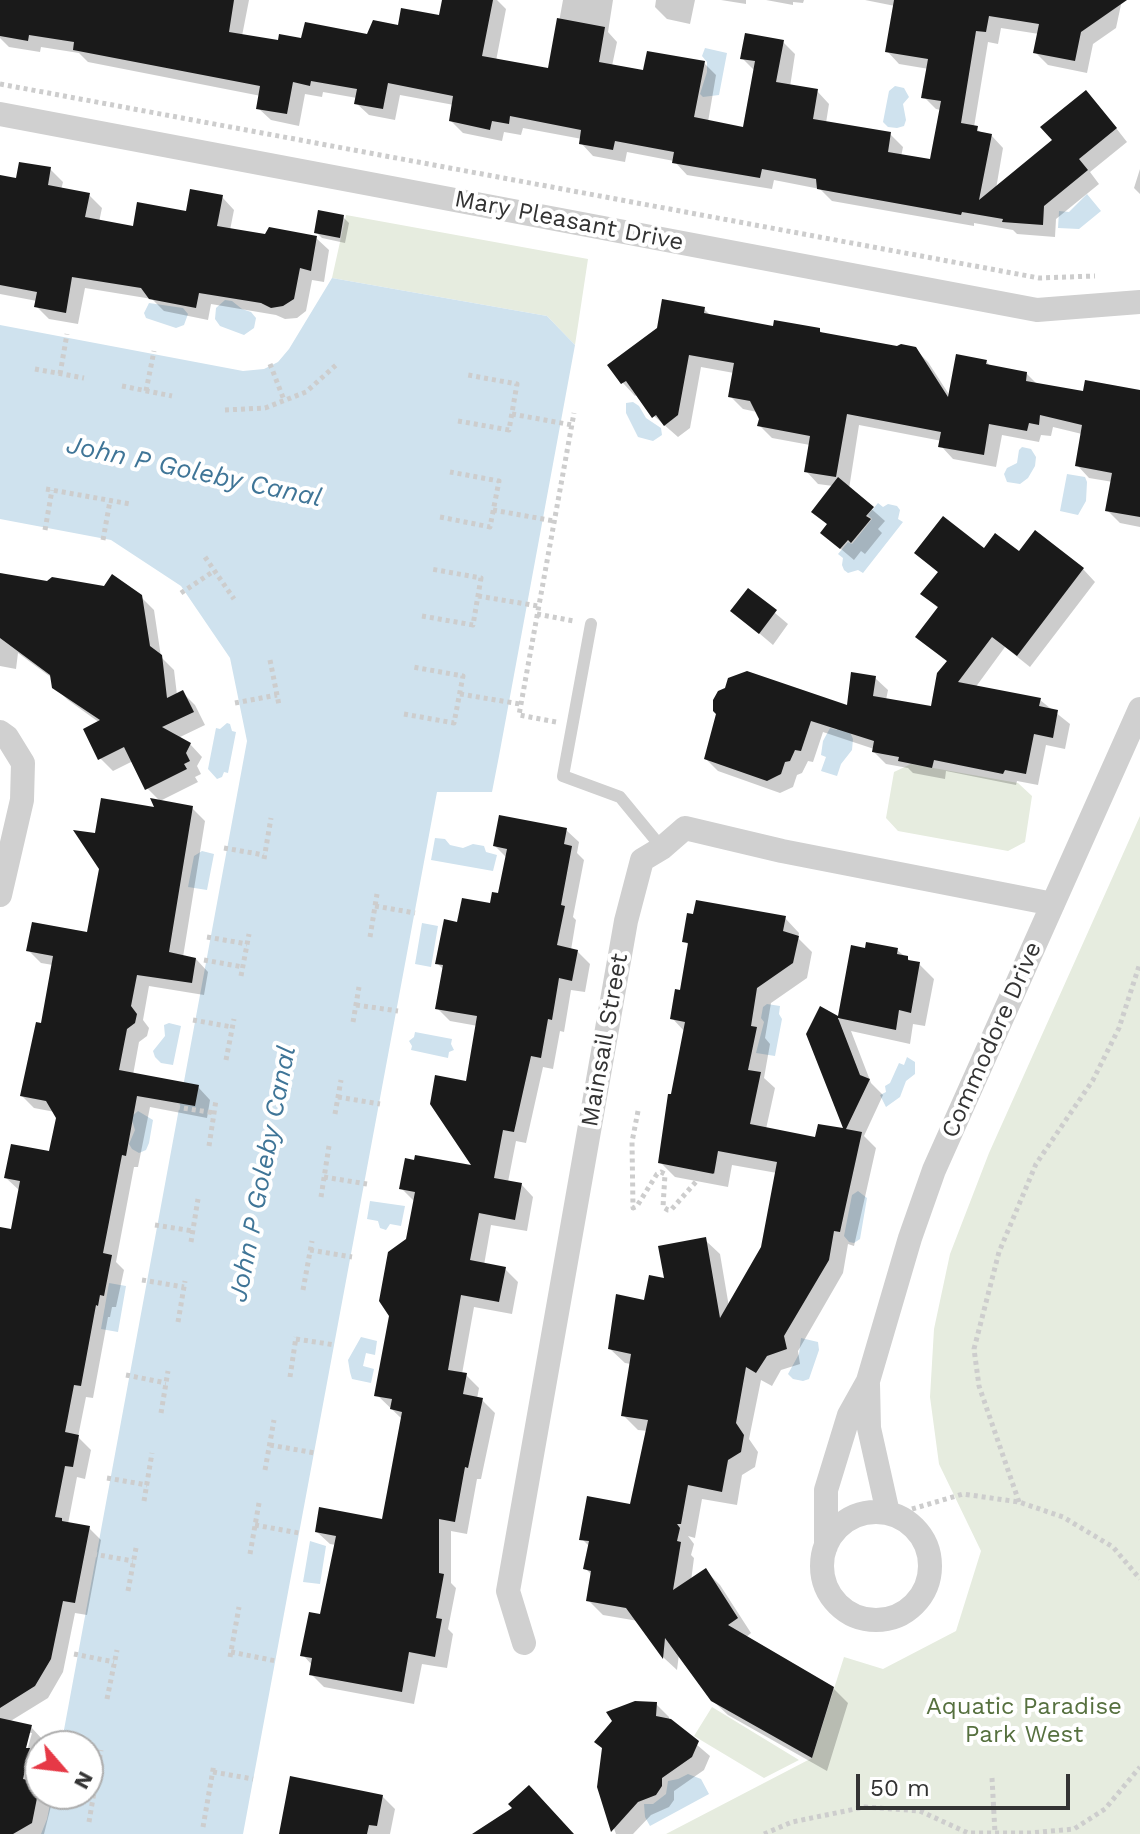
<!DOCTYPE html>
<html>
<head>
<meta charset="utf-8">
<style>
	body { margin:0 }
	#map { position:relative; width:1140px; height:1834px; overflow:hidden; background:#fff; font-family:"Work Sans",sans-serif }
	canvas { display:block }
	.north { position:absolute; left:24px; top:1730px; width:80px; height:80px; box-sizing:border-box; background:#fff; border:2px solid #adadad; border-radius:50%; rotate:118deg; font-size:22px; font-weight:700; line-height:32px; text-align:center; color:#333 }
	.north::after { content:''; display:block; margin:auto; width:28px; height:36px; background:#e63946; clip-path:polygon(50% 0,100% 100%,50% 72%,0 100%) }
	.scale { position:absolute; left:856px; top:1774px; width:214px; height:36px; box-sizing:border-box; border:4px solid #333; border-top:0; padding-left:10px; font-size:24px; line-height:28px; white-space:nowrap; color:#333; -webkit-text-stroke:6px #fff; paint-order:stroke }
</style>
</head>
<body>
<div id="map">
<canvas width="1140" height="1834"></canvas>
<div class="north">N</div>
<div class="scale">50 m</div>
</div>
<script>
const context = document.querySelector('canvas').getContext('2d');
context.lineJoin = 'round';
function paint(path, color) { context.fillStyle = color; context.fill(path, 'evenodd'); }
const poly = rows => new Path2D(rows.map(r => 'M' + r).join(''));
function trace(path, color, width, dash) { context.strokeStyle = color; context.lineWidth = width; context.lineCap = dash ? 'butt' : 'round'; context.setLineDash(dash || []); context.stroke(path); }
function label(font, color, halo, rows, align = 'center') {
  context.font = font + ' "Work Sans",sans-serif'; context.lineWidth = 8; context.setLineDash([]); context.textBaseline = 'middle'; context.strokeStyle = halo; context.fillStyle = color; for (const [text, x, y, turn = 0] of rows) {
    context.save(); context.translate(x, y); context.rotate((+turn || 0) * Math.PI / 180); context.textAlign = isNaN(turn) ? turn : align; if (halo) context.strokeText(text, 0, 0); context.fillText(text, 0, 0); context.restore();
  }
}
paint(poly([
	[346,215,588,259,575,345,547,316,332,278],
	[911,764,1018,783,1032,796,1025,842,1008,851,898,831,886,818,894,772],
	[1140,816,1140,1834,666,1834,812,1758,844,1657,883,1669,956,1631,981,1551,939,1464,930,1397,934,1329,950,1254,989,1153],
	[712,1707,799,1760,764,1778,694,1736]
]), '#e6ecdf');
paint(poly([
	[705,48,727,53,719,95,703,97,700,94,707,72,707,62,702,56],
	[895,86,904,88,909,97,903,104,906,120,904,126,897,128,888,127,883,122,889,91],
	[1087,194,1101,211,1079,229,1058,228,1059,211,1069,212],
	[332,278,547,316,575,345,499,756,492,792,437,792,243,1834,41,1834,47,1819,52,1794,88,1794,88,1746,61,1746,247,741,230,658,181,586,111,540,0,519,0,325,243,371,264,369,278,362,289,349],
	[225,300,232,301,242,309,251,312,256,318,254,328,244,335,220,326,215,319,216,308],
	[149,303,183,308,188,314,184,325,176,328,146,318,144,313],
	[633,402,639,406,646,418,661,428,662,435,653,441,638,437,626,413,626,403],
	[1022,447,1031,449,1036,457,1035,466,1028,478,1020,484,1007,482,1004,474,1007,468,1017,463,1019,450],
	[1067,474,1085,477,1087,482,1086,501,1078,515,1060,511],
	[878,503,883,507,888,504,897,506,900,510,898,519,903,522,863,573,858,570,848,573,844,570,842,565,843,558,838,554,848,542,852,544,872,519,868,515],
	[842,713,853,739,852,750,841,764,837,776,821,771,826,757,821,755,823,741,830,728,837,730],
	[227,723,230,724,232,731,236,732,228,773,224,772,222,777,217,779,208,769,216,728,220,729],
	[435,838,445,839,450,845,463,848,473,844,484,846,486,852,497,855,493,871,431,860],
	[202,851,214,854,207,890,188,887,194,856],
	[422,923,438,926,431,967,415,964],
	[767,1004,780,1006,779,1014,782,1019,775,1056,756,1053,764,1022,761,1018,763,1007],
	[169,1023,181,1026,173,1065,161,1063,155,1057,153,1051,165,1036,164,1025],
	[415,1032,452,1039,451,1044,454,1050,449,1052,448,1058,411,1050,412,1046,409,1041,414,1037],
	[907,1057,915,1062,915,1074,906,1081,900,1097,886,1107,880,1095,886,1092,885,1086,890,1083,899,1063,904,1065],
	[138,1111,153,1120,149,1143,146,1150,139,1153,132,1149,129,1144,135,1130,131,1117],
	[858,1191,867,1198,860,1239,854,1243,849,1242,844,1236,852,1195],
	[370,1201,405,1206,401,1226,390,1224,386,1230,380,1228,378,1221,367,1219],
	[109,1283,126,1286,118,1332,101,1329],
	[361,1337,377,1341,375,1355,366,1353,363,1366,374,1369,371,1383,352,1379,350,1372,348,1360],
	[801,1338,818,1342,819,1350,809,1379,803,1381,793,1379,788,1374,799,1354],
	[310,1541,326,1546,320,1584,303,1582],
	[688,1774,701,1779,709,1794,650,1826,645,1817,644,1804,653,1804,666,1794,668,1781,678,1779]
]), '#cfe2ee');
paint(poly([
	[0,0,249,0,242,36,280,42,368,36,440,17,445,0,497,0,506,9,496,61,550,71,563,0,613,0,608,32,617,42,612,66,645,73,704,63,716,75,708,122,745,129,755,71,742,58,783,42,795,54,790,87,817,91,829,104,826,123,890,134,903,147,901,157,932,162,941,110,936,109,924,97,929,69,899,64,887,51,895,6,865,0,1122,0,1116,28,1093,44,1087,73,1048,65,1036,53,1039,34,1001,28,998,44,988,42,974,127,983,134,991,135,1003,148,996,189,1098,105,1127,142,1090,172,1099,184,1056,219,1055,237,1017,234,1013,230,974,223,974,226,832,201,820,189,774,180,772,189,687,175,674,161,627,152,625,162,593,156,581,143,582,139,523,128,521,135,504,132,502,141,463,133,451,121,454,105,400,95,395,120,369,115,356,103,357,98,323,92,322,97,305,94,299,126,271,120,258,108,261,96,88,62,79,53,41,47,40,52,9,47,0,38],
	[656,0,695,0,690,24,667,19,655,7],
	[721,0,746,0,746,4],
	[766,0,804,0,803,3,793,2,793,5],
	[50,169,63,182,61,190,89,195,102,208,99,222,135,228,187,214,222,197,234,210,230,230,266,236,316,238,329,250,324,282,312,280,306,311,297,318,285,319,276,315,211,304,208,320,164,311,152,299,85,288,78,324,49,319,36,306,37,301,0,294,0,177,17,180],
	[1140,169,1140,194,1134,188],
	[343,217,349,223,345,243,322,238,316,232],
	[704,309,712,317,775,328,819,330,824,335,898,348,915,349,928,362,950,396,986,361,991,367,1026,373,1038,385,1085,394,1140,392,1140,527,1120,523,1108,511,1113,482,1089,478,1077,465,1082,434,1053,427,1051,436,1041,435,1039,442,1002,435,996,467,953,459,941,446,942,441,859,425,849,489,885,521,878,529,882,533,865,554,861,551,854,560,822,533,828,525,814,512,833,486,818,484,806,471,810,445,772,438,760,426,761,418,757,412,743,409,730,396,734,373,701,367,690,428,678,437,654,416,638,394,635,396,623,383,610,365],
	[984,550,1019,554,1083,569,1095,582,1030,667,1005,647,975,688,1040,700,1070,724,1065,749,1046,745,1038,785,1017,781,1016,785,946,771,945,779,913,773,908,768,886,764,874,752,874,749,823,732,813,762,808,761,802,773,797,775,793,787,780,793,718,771,706,759,719,714,848,708,875,678,888,690,886,700,932,708,948,662,918,637,939,609,923,594,939,573,917,553],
	[0,573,19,578,141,597,154,610,161,657,174,670,177,695,182,692,195,705,205,725,178,738,190,744,202,757,197,766,201,774,195,777,198,782,160,801,147,788,133,761,113,771,100,758,100,723,68,700,54,687,52,678,18,653,16,669,0,666],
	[749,591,788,624,773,645,733,611],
	[192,808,205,821,183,957,196,959,208,972,204,995,149,986,143,1020,149,1028,147,1036,139,1042,133,1075,198,1087,210,1100,207,1118,150,1107,138,1167,134,1167,116,1262,124,1270,116,1307,112,1307,110,1317,108,1317,93,1398,86,1397,78,1437,91,1450,85,1479,77,1477,68,1524,89,1528,101,1540,87,1615,75,1613,63,1672,48,1698,9,1722,31,1727,43,1740,40,1746,40,1771,37,1784,40,1785,40,1794,49,1794,53,1798,44,1834,0,1834,0,1236,13,1231,20,1191,6,1178,51,1154,58,1118,55,1112,34,1108,22,1096,42,1025,53,965,41,963,28,950,88,935,101,868,96,836,158,810],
	[28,1733,32,1733,25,1758,21,1757],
	[566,830,579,842,577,853,584,860,573,917,576,920,571,950,577,951,590,964,585,992,571,990,564,1032,560,1031,553,1069,543,1067,526,1143,516,1141,508,1182,521,1184,533,1197,527,1231,491,1225,484,1265,505,1269,518,1282,512,1314,474,1307,462,1374,466,1375,479,1388,477,1399,482,1400,495,1413,481,1479,477,1479,467,1534,451,1531,451,1583,456,1588,448,1629,453,1634,447,1668,422,1664,414,1704,324,1687,311,1674,312,1665,303,1655,322,1616,336,1545,330,1544,317,1532,383,1521,402,1419,377,1395,415,1202,401,1188,475,1168,467,1084,478,1026,450,1021,437,1008,444,970,437,963,459,924,491,906,500,895,507,858,495,846],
	[785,918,799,933,798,938,812,952,807,978,771,1003,765,1038,770,1044,764,1078,775,1088,766,1129,817,1139,846,1131,821,1009,839,1020,853,948,897,950,913,963,919,964,934,979,925,1026,913,1024,910,1044,851,1031,871,1083,883,1095,864,1136,876,1148,854,1246,848,1244,843,1273,798,1351,800,1364,781,1370,772,1386,761,1380,749,1439,758,1452,755,1467,742,1475,737,1505,702,1499,695,1538,688,1536,694,1544,691,1555,694,1558,691,1581,706,1571,720,1585,751,1633,745,1638,833,1688,848,1703,827,1771,728,1715,712,1700,679,1654,677,1670,664,1658,638,1621,603,1615,588,1600,592,1575,585,1568,590,1547,582,1539,631,1506,648,1431,638,1430,623,1415,631,1364,625,1363,610,1349,646,1302,705,1240,720,1254,729,1307,763,1247,777,1173,732,1165,728,1187,675,1177,660,1162,685,1032,672,1018,682,992,690,946,684,941],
	[656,1704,669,1717,669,1721,710,1756,704,1770,674,1791,674,1800,669,1807,651,1815,633,1834,616,1834,599,1786],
	[382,1796,395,1809,390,1834,282,1834]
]), '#0003');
paint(poly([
	[0,0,234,0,229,32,278,40,279,34,301,38,305,22,367,34,373,20,398,25,401,8,439,15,442,0,493,0,482,56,548,68,557,18,605,27,599,62,643,70,647,51,705,61,694,117,743,127,755,61,740,59,745,33,784,40,776,82,818,89,813,119,891,132,888,152,930,159,941,101,921,98,928,59,885,52,894,0,1127,0,1081,32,1075,61,1033,53,1039,24,989,16,986,32,976,31,961,123,978,126,977,131,992,134,979,200,1052,140,1040,127,1086,90,1117,128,1079,159,1088,170,1044,206,1043,225,1002,222,1003,219,962,212,961,215,817,189,816,179,762,169,760,178,672,163,674,152,615,141,613,150,579,144,581,130,510,116,509,124,492,121,490,130,449,121,453,96,388,83,383,109,354,104,357,89,311,81,310,86,293,82,287,114,256,109,260,86,73,50,74,42,29,35,28,41,0,36],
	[19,162,51,167,48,185,90,193,85,217,133,226,137,202,186,211,190,189,223,195,217,226,265,234,269,227,317,236,311,271,300,268,294,299,283,306,271,308,261,303,199,293,196,308,149,299,141,288,72,277,66,313,34,307,37,292,0,285,0,175,16,178],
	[318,210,344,215,340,238,314,233],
	[662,299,705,307,704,313,773,326,774,320,820,328,820,332,897,346,901,344,916,347,948,397,956,354,987,360,986,364,1027,372,1026,381,1083,391,1085,380,1140,390,1140,517,1105,511,1112,473,1075,466,1082,425,1040,415,1039,425,1029,423,1027,431,989,424,984,455,938,447,941,432,847,414,836,477,804,472,810,436,757,426,759,419,750,401,728,397,734,363,689,355,678,415,664,426,656,415,652,418,626,381,621,384,607,365,657,328],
	[838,477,874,507,866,516,871,519,851,543,848,540,840,549,820,533,827,524,811,512],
	[943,516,984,548,995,533,1019,551,1035,530,1084,568,1017,656,992,637,958,682,1041,698,1039,706,1058,710,1053,738,1034,734,1026,774,1005,770,1003,774,934,760,932,768,898,761,899,757,872,752,874,741,811,721,801,751,795,750,790,761,785,762,781,774,767,781,704,759,716,714,713,711,713,700,718,691,725,688,728,678,747,671,847,705,851,672,876,676,873,696,931,706,937,673,947,661,915,637,938,607,920,594,938,572,914,553],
	[0,573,47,581,52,577,104,586,112,574,142,595,150,646,162,655,167,698,183,690,194,712,162,727,191,743,186,753,190,761,184,764,187,769,145,790,124,747,98,760,83,729,100,720,52,688,50,675,0,638],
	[748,588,777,610,759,634,730,611],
	[101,798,154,807,150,798,193,806,169,952,196,958,192,983,137,975,131,1006,137,1014,135,1023,127,1029,119,1070,199,1085,195,1106,137,1096,126,1156,122,1155,103,1253,112,1255,104,1296,100,1295,98,1306,96,1305,81,1386,74,1385,65,1432,79,1435,73,1467,65,1466,55,1517,62,1518,62,1521,90,1526,75,1603,63,1601,51,1659,35,1686,0,1708,0,1227,11,1229,20,1181,4,1178,11,1144,49,1151,56,1118,46,1101,20,1096,36,1022,41,1023,53,956,26,951,32,922,87,932,99,869,73,830,95,833],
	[499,815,567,828,564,844,572,846,561,905,565,906,557,945,578,950,572,981,559,978,552,1020,548,1019,541,1058,531,1056,514,1132,503,1130,494,1178,522,1183,515,1220,479,1213,470,1260,506,1267,499,1302,461,1295,448,1370,467,1373,463,1394,483,1398,468,1468,465,1467,455,1522,439,1519,439,1573,444,1574,436,1618,442,1619,435,1657,409,1652,402,1692,309,1675,312,1658,300,1656,309,1612,320,1614,336,1536,315,1532,319,1507,382,1519,402,1412,390,1409,392,1399,374,1396,389,1316,379,1301,388,1252,406,1239,415,1192,399,1189,405,1158,414,1160,415,1155,471,1165,430,1104,435,1075,466,1081,477,1016,435,1009,443,965,435,964,444,919,457,922,462,898,490,903,492,892,498,893,507,849,493,846],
	[696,900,786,916,783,931,799,936,793,963,757,988,751,1026,757,1027,748,1070,761,1072,750,1124,815,1137,818,1124,843,1128,806,1034,820,1006,838,1016,851,945,865,948,866,942,898,948,897,954,908,956,908,960,920,962,911,1013,899,1010,896,1030,838,1018,860,1075,870,1079,846,1129,862,1132,840,1232,834,1231,829,1260,784,1336,787,1349,767,1356,756,1373,746,1367,736,1423,744,1435,741,1452,728,1460,722,1492,688,1485,681,1524,677,1524,680,1528,677,1541,681,1542,673,1590,706,1568,738,1618,728,1625,834,1687,812,1758,711,1701,665,1638,663,1659,626,1608,586,1601,591,1571,583,1569,589,1541,579,1540,587,1496,630,1504,648,1420,621,1416,631,1354,608,1349,616,1294,644,1300,649,1275,664,1278,658,1246,706,1237,720,1318,761,1247,777,1162,718,1151,714,1174,658,1163,668,1094,671,1094,685,1022,670,1019,675,989,680,990,688,943,682,942,687,913,693,914],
	[635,1701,657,1702,656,1716,671,1719,699,1741,692,1757,662,1778,662,1786,656,1795,638,1802,611,1832,597,1787,602,1748,594,1742,612,1721,606,1712],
	[0,1718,32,1725,26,1748,30,1748,23,1779,40,1783,32,1823,13,1834,0,1834],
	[290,1776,383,1795,377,1826,369,1825,367,1834,279,1834],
	[529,1785,574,1834,472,1834,512,1808,508,1804]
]), '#1a1a1a');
trace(poly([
	[0,84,1039,278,1095,276],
	[270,364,284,400],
	[35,369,84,378],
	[60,374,67,334],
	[122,386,172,396],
	[146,391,154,351],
	[225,410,265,408,306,392,336,365],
	[512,414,572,425],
	[458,421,509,430,517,384,468,375],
	[46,489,130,504],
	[493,510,554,521],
	[440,517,490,527,499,481,450,472],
	[45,530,52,490],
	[103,540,110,501],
	[205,557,234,599],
	[181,593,214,571],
	[478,596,538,606],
	[537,614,574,621],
	[422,616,473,625,481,578,431,569],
	[270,660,279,705],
	[460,694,520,704],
	[235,703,277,695],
	[404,714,454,723,463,676,413,667],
	[556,722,519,715,574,413],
	[224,848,264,855],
	[264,859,271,818],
	[375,906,415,913],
	[207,937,247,944],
	[370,937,377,894],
	[204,960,243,967],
	[241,976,249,934],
	[356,1005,398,1011],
	[193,1020,232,1027],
	[353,1022,359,987],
	[226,1060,234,1019],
	[338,1097,380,1104],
	[176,1107,215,1113],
	[638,1111,632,1142,633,1208,637,1206,657,1174,661,1172,665,1174,663,1207,668,1210,671,1210,701,1176,714,1176],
	[335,1114,341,1080],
	[209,1146,216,1100],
	[324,1177,367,1184],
	[321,1197,329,1146],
	[155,1225,193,1231],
	[191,1242,198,1199],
	[310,1250,352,1257],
	[142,1280,184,1287],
	[303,1290,312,1241],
	[178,1322,185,1281],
	[296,1339,335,1345],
	[126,1375,166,1383],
	[290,1377,296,1337],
	[161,1413,168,1371],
	[270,1445,315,1453],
	[265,1470,274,1420],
	[107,1478,147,1485],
	[144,1501,152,1453],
	[1019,1502,979,1386,974,1349,999,1252,1036,1164,1093,1080,1119,1028,1140,963],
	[912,1509,963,1494,1019,1502,1063,1517,1113,1547,1140,1579],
	[255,1525,299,1533],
	[93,1554,133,1561],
	[250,1554,259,1503],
	[128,1591,136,1548],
	[231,1652,276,1661],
	[74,1654,114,1662],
	[230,1657,239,1607],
	[107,1699,117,1650],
	[213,1772,253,1779],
	[992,1778,995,1833],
	[89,1822,101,1750],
	[203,1827,214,1764],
	[764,1834,792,1822,865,1807,920,1811,968,1833,1030,1833,1074,1829,1105,1809,1140,1767]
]), '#cdcdcd', 5, [4, 4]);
trace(poly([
	[591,624,563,776,620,797,662,848]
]), '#d0d0d0', 12);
trace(poly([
	[0,114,1037,310,1140,302],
	[0,732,7,737,23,763,22,800,0,895],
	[868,1384,869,1428,888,1513],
	'822 1566a54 54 0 1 1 108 0a54 54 0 1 1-108 0Z',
	[826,1546,826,1490,849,1415,868,1381,910,1238,934,1170,1140,709],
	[524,1643,508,1591,626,921,642,860,662,848,685,828,782,851,1053,904]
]), '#d0d0d0', 24);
label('24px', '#333', '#fff', [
	["Mary Pleasant Drive",569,221,11],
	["Mainsail Street",605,1040,-80],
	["Commodore Drive",992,1040,-66]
]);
label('24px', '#56703f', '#fff', [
	["Aquatic Paradise",1024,1707],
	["Park West",1024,1735]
]);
label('italic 26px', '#3f7597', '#fff', [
	["John P Goleby Canal",194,472,12],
	["John P Goleby Canal",263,1174,-79]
]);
</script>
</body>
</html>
